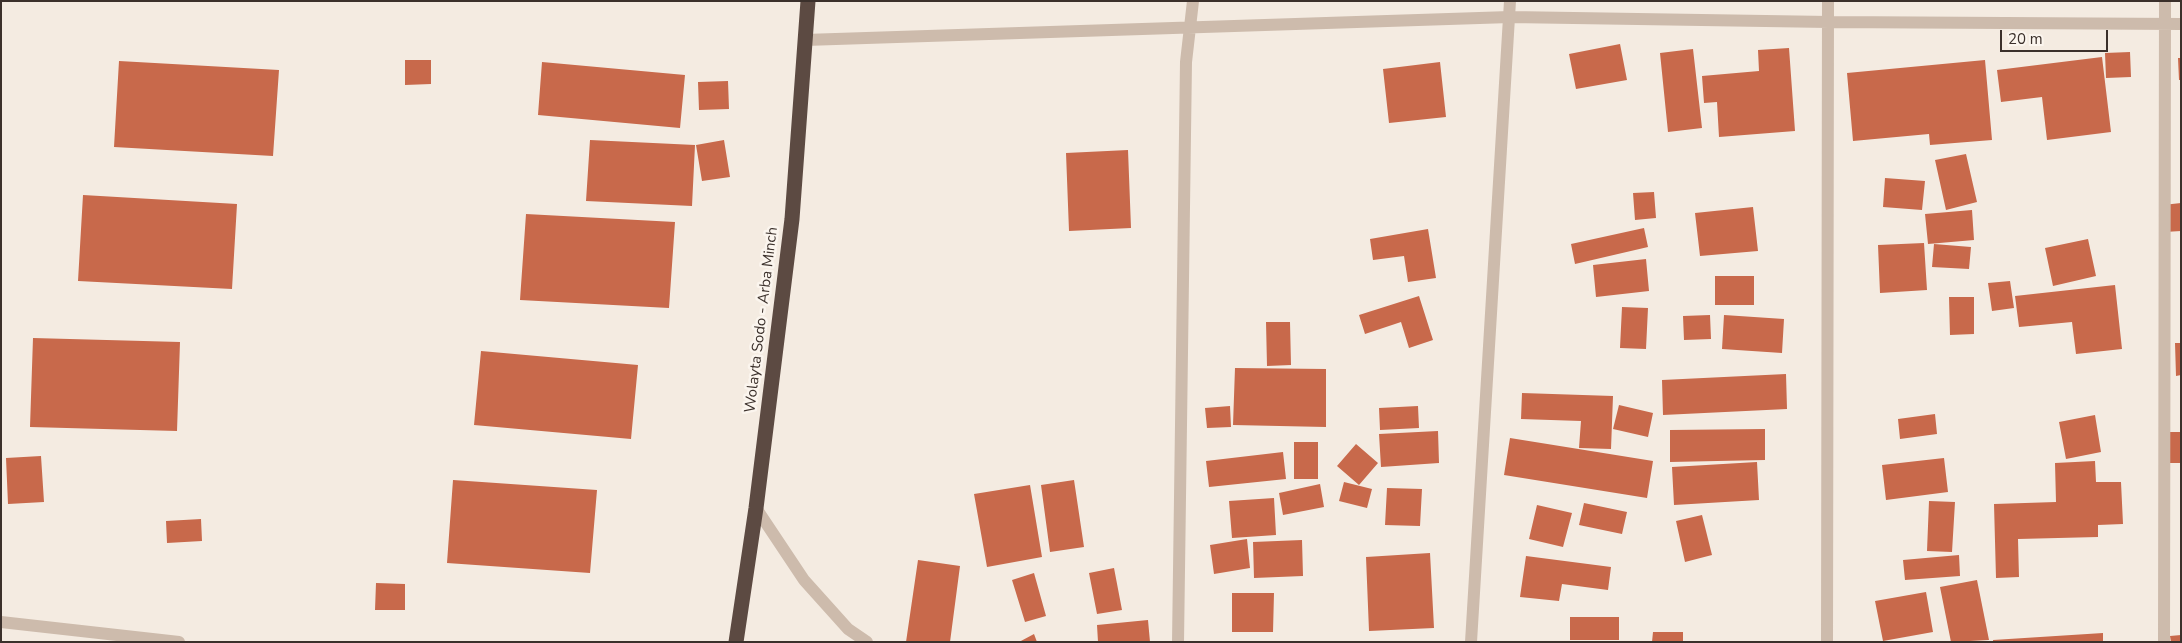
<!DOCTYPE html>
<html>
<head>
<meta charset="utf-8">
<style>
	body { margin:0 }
	#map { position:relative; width:2182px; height:643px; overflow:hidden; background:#f4ebe1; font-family:"Nunito Sans",sans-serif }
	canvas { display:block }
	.frame { position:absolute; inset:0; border:2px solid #3b302b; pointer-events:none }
	.scale { position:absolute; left:2000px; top:30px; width:108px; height:22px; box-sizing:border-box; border:2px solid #3b302b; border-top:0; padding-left:6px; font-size:15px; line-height:18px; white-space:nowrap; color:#3b302b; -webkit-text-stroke:4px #fbf5ee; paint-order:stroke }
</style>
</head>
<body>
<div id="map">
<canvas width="2182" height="643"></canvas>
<div class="frame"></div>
<div class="scale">20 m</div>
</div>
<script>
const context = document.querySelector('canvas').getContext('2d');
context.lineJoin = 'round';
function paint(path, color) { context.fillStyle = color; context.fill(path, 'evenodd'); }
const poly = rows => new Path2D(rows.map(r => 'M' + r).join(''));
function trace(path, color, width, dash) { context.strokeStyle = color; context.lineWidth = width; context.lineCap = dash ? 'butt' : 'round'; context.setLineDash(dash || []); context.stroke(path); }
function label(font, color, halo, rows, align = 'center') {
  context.font = font + ' "Nunito Sans",sans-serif'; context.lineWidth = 5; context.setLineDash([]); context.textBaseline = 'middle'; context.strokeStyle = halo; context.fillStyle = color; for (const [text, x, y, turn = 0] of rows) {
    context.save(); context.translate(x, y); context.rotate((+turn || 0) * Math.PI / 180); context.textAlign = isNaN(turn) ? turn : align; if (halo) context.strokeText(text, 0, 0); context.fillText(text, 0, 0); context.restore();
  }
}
paint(poly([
	[1620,44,1627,80,1576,89,1569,54],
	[1789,48,1795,131,1719,137,1717,102,1704,103,1702,76,1759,71,1758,50],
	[1693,49,1702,128,1668,132,1660,53],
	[2130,52,2131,77,2106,78,2105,53],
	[2102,57,2111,132,2047,140,2042,97,2001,102,1997,70],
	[2178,58,2181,58,2181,80,2179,80],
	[405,60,431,60,431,84,405,85],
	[1985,60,1992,140,1930,145,1929,134,1853,141,1847,73],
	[119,61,279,70,273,156,114,147],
	[542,62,685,75,680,128,538,115],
	[1440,62,1446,117,1389,123,1383,69],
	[728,81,729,109,699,110,698,82],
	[590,140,695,145,692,206,586,201],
	[724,140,730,177,702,181,696,145],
	[1128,150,1131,228,1069,231,1066,153],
	[1966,154,1977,202,1946,210,1935,160],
	[1885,178,1925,181,1922,210,1883,207],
	[1654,192,1656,218,1635,220,1633,193],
	[83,195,237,204,232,289,78,281],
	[2181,203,2181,231,2165,232,2163,205],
	[1753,207,1758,251,1700,256,1695,213],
	[1972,210,1974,240,1928,244,1925,214],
	[526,214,675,222,669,308,520,300],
	[1644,228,1648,247,1575,264,1571,244],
	[1428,229,1436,278,1408,282,1404,256,1373,260,1370,239],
	[2088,239,2096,276,2053,286,2045,248],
	[1924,243,1927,290,1880,293,1878,245],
	[1934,244,1971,247,1969,269,1932,267],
	[1646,259,1649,291,1596,297,1593,265],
	[1715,276,1754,276,1754,305,1715,305],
	[2010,281,2014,308,1992,311,1988,283],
	[2115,285,2122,349,2076,354,2072,322,2019,327,2015,296],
	[1419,296,1433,340,1409,348,1401,322,1365,334,1359,315],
	[1949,297,1974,297,1974,334,1950,335],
	[1622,307,1648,308,1646,349,1620,348],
	[1710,315,1711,339,1684,340,1683,316],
	[1724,315,1784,319,1782,353,1722,349],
	[1266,322,1290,322,1291,365,1267,366],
	[33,338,180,342,177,431,30,427],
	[2175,343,2181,343,2181,375,2176,376],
	[481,351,638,365,631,439,474,425],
	[1235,368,1326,369,1326,427,1233,425],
	[1786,374,1787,409,1663,415,1662,380],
	[1522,393,1613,396,1611,449,1579,448,1581,421,1521,419],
	[1619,405,1653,413,1648,437,1613,429],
	[1230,406,1231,427,1207,428,1205,408],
	[1418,406,1419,428,1380,430,1379,408],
	[1935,414,1937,434,1900,439,1898,419],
	[2095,415,2101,452,2066,459,2059,422],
	[1765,429,1765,460,1670,462,1670,430],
	[1438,431,1439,463,1381,467,1379,434],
	[2170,432,2181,432,2181,463,2168,463],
	[1510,438,1653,461,1647,498,1504,475],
	[1294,442,1318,442,1318,479,1294,479],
	[1356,444,1378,463,1359,485,1337,466],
	[1283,452,1286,479,1209,487,1206,461],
	[41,456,44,502,8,504,6,458],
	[1944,458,1948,492,1886,500,1882,465],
	[2095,461,2096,482,2121,482,2123,524,2098,525,2098,537,2018,539,2019,577,1996,578,1994,504,2056,502,2055,463],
	[1757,462,1759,500,1674,505,1672,467],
	[453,480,597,490,590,573,447,563],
	[1074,480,1084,547,1050,552,1041,485],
	[1344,482,1372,489,1367,508,1339,501],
	[1320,484,1324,507,1283,515,1279,493],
	[1030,485,1042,557,987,567,974,494],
	[1387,488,1422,489,1420,526,1385,525],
	[1274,498,1276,535,1232,538,1229,501],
	[1929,501,1955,502,1952,552,1927,551],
	[1584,503,1627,512,1622,534,1579,525],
	[1537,505,1572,513,1563,547,1529,539],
	[1702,515,1712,555,1685,562,1676,521],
	[201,519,202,541,167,543,166,521],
	[1247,539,1250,568,1214,574,1210,545],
	[1302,540,1303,576,1254,578,1253,542],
	[1430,553,1434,628,1369,631,1366,557],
	[1959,555,1960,576,1905,580,1903,560],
	[1526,556,1611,567,1608,590,1562,584,1559,601,1520,597],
	[918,560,960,566,950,642,906,642],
	[1114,568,1122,610,1097,614,1089,573],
	[1034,573,1046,616,1025,622,1012,580],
	[1977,580,1989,640,1951,642,1940,587],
	[376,583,405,584,405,610,375,610],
	[1926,592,1933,632,1883,641,1875,601],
	[1232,593,1274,593,1273,632,1232,632],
	[1570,617,1619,617,1619,640,1570,640],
	[1148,620,1150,642,1098,642,1097,625],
	[1653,632,1683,632,1683,642,1652,642],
	[2103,633,2103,642,1993,642,1993,640],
	[1034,634,1037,642,1019,642],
	[2181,635,2181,642,2171,642,2170,636]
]), '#c8694b');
trace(poly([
	[805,40,1510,17,1829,22,2181,24],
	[756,508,804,580,848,629,867,642],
	[1,622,179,642],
	[1178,642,1186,62,1193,1],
	[1471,642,1510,1],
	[1827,642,1828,1],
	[2164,642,2165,1]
]), '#cdbbac', 12);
trace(poly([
	[736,642,756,508,792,219,808,1]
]), '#5c4a42', 15);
label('15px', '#3b302b', '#fbf5ee', [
	["Wolayta Sodo - Arba Minch",762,320,-83]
]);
</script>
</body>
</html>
